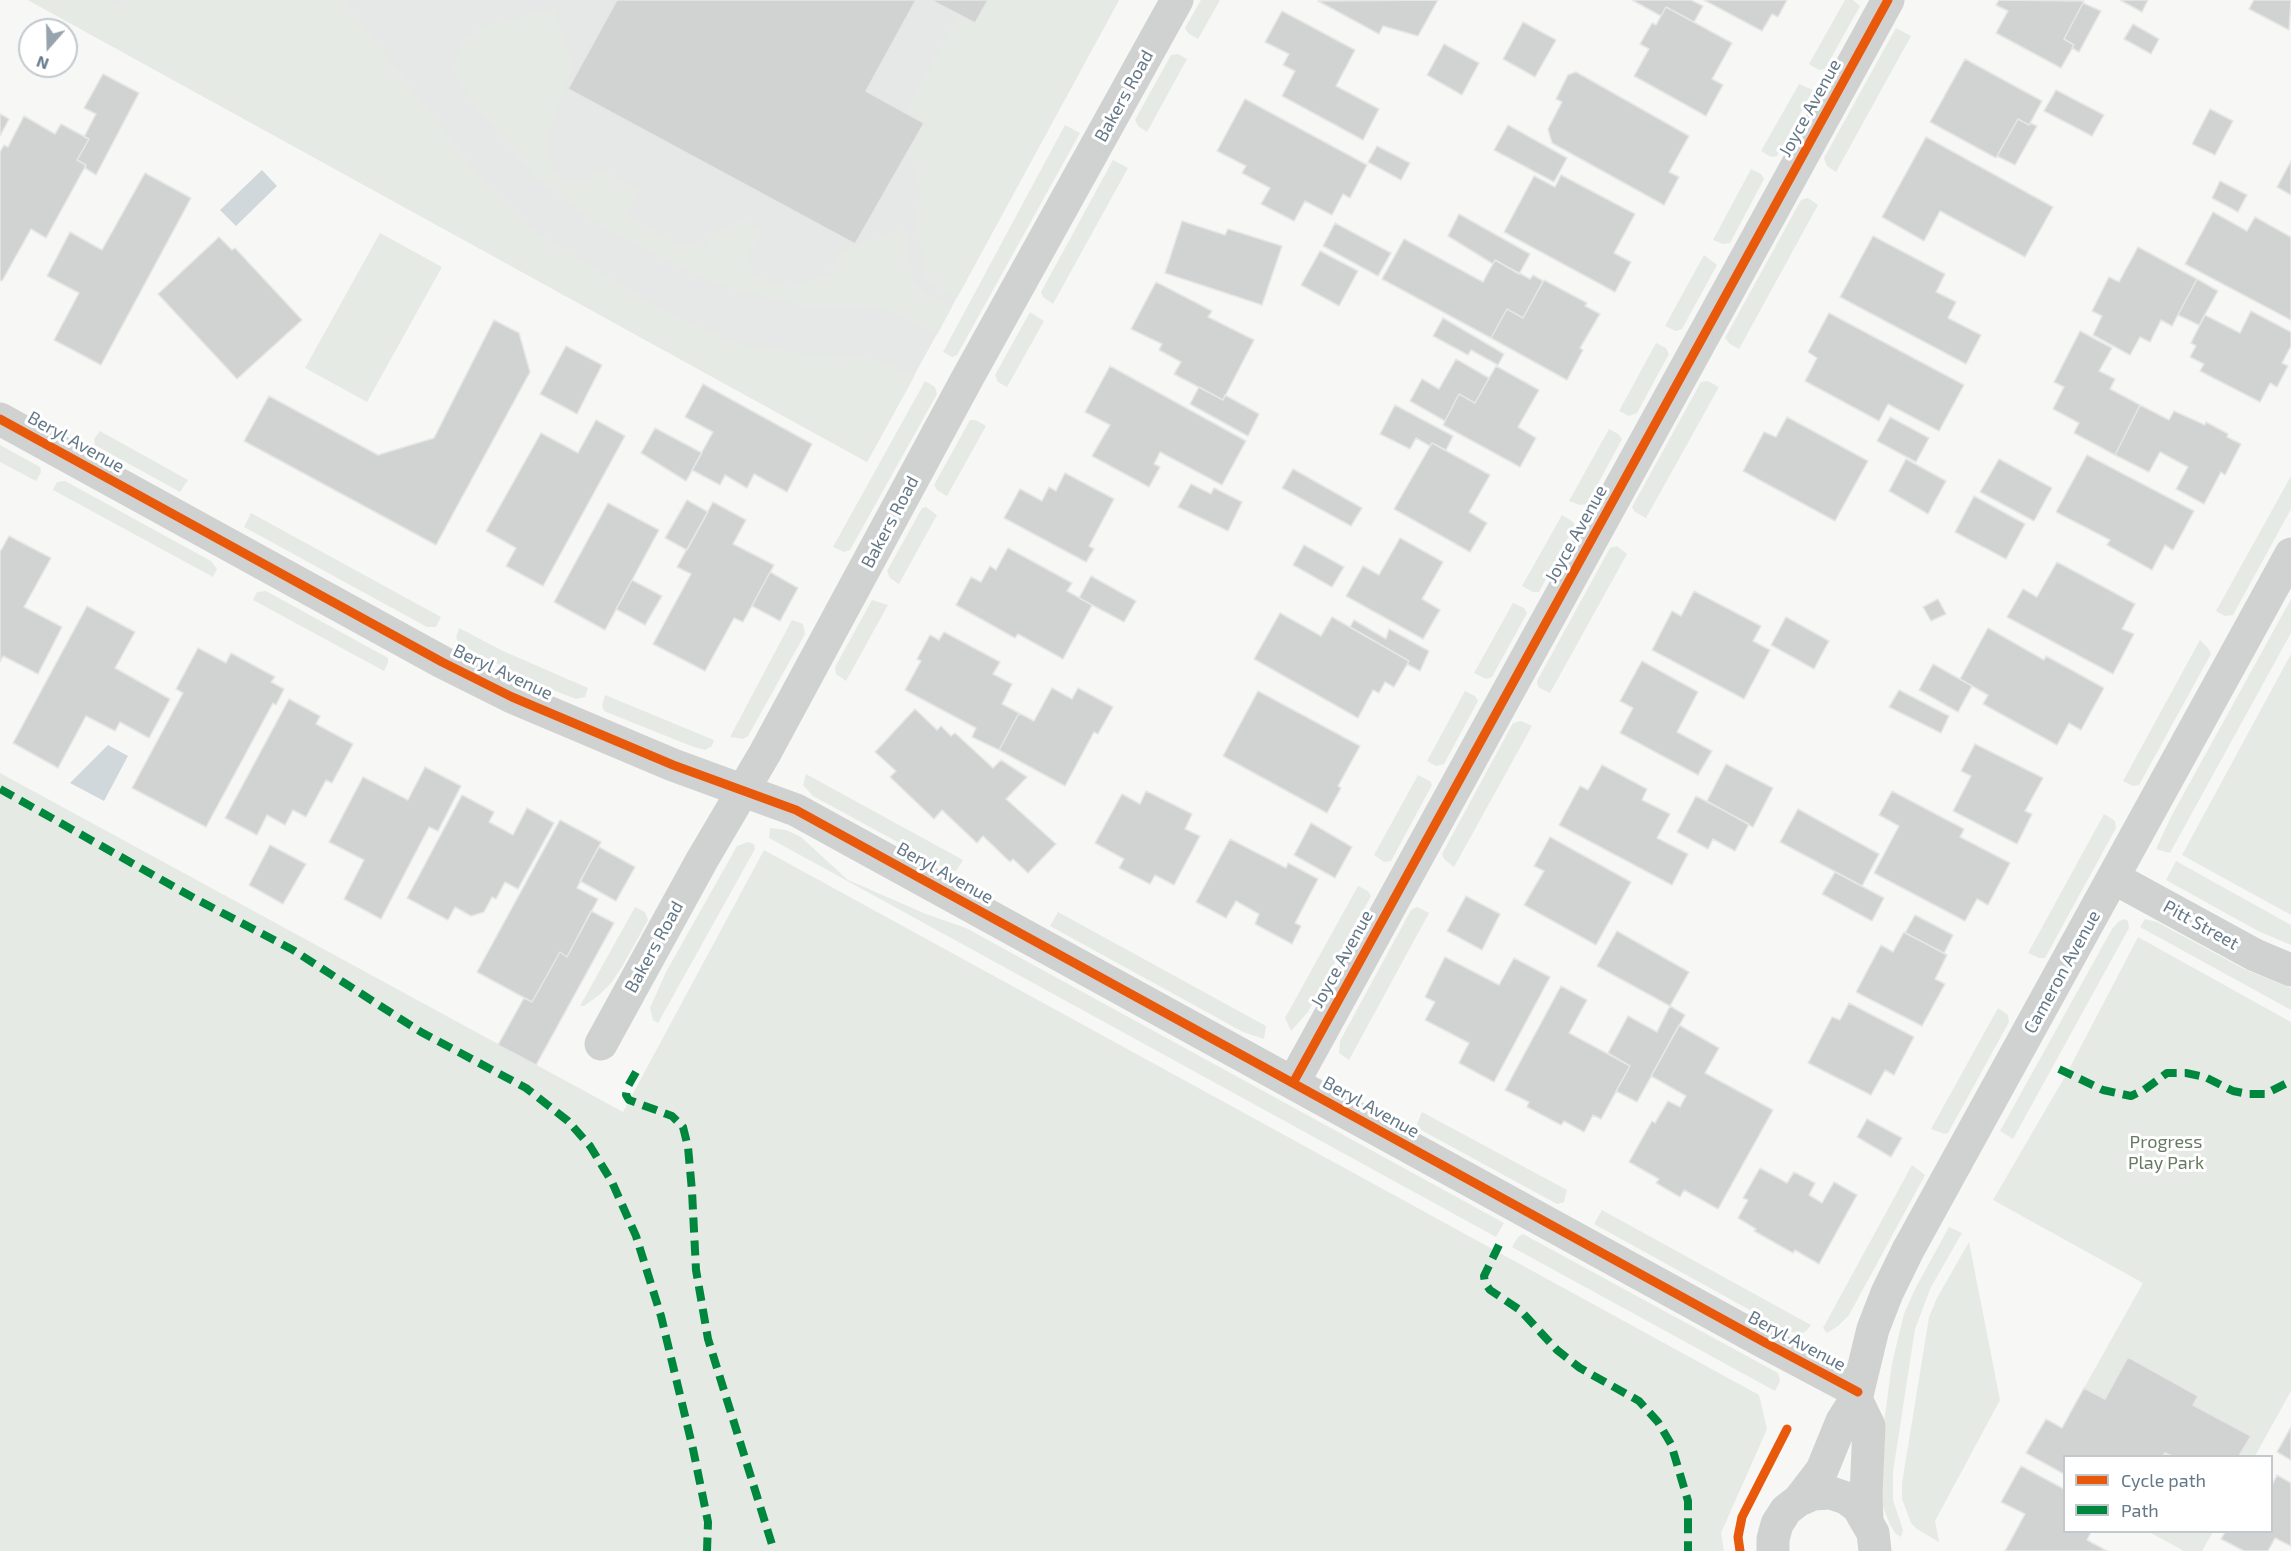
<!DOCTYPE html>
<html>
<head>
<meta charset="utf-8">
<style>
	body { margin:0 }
	#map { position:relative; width:2291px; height:1551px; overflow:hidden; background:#f7f7f6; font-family:"Exo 2",sans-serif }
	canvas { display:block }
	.legend { position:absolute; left:2063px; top:1455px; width:210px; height:78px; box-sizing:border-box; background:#fff; border:2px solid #c1c9cf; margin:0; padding:8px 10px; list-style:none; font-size:18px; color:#647888 }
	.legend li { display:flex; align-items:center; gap:12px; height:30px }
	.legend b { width:30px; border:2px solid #c1c9cf }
	.north { position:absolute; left:18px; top:18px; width:60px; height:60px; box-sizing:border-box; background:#fff; border:2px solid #c1c9cf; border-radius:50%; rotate:200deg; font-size:16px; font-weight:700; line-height:24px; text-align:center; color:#647888 }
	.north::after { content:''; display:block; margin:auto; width:21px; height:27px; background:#97a4ae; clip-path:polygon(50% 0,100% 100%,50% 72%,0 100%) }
</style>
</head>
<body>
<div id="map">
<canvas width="2291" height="1551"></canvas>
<ul class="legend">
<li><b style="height:8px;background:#e8590c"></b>Cycle path</li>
<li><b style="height:8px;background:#00873e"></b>Path</li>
</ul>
<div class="north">N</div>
</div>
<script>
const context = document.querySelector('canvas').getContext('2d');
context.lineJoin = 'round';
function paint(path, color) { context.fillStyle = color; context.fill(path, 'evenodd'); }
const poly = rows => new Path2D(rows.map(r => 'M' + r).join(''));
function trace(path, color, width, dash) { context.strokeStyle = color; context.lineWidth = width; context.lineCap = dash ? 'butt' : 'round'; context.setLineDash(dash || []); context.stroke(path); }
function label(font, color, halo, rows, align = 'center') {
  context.font = font + ' "Exo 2",sans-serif'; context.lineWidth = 6; context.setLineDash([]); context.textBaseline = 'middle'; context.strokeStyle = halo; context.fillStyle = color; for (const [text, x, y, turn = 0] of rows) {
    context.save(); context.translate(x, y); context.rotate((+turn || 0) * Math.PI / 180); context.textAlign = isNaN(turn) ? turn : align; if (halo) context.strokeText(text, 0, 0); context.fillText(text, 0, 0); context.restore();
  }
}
paint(poly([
	[28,0,1119,0,867,462]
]), '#e6e7e7');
paint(poly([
	[28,0,109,0,120,6,123,0,343,0,485,183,506,207,533,230,663,311,739,344,805,354,842,354,884,362,914,377,867,462],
	[988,0,1119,0,957,298,932,285,926,278,925,266,915,216,921,200,918,178,908,153,924,124,906,113,958,15,975,23],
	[1201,0,1220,0,1198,39,1189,34,1185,28],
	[1845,0,1853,0,1860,6,1825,69,1819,70,1809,64],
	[554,8,573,67,557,108,547,140,554,173,576,183,604,170,638,190,626,215,669,240,704,248,712,234,743,220,761,231,748,256,754,274,785,288,827,276,842,250,905,229,913,282,926,294,952,307,937,335,897,313,872,306,806,306,731,289,692,273,595,222,535,177,468,96,454,71,457,53,465,39,478,29],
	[1896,28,1911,36,1836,172,1827,166,1824,158],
	[1178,54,1187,59,1147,132,1138,126,1135,120,1171,55],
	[1799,84,1813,90,1777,156,1771,157,1761,151],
	[1065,125,1080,133,957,355,952,357,943,352],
	[1113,160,1128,168,1053,304,1043,297,1041,292],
	[1751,169,1761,174,1764,179,1730,243,1723,244,1713,240],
	[1808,198,1818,205,1739,349,1730,344,1725,338,1801,200],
	[380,233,442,267,367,402,305,368],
	[1704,255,1717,265,1682,329,1676,331,1665,326],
	[1030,312,1044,321,1007,387,998,382,995,375],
	[1656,343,1666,348,1669,354,1637,413,1629,416,1619,411],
	[925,381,935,387,937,394,850,550,844,552,833,547],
	[1708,381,1719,387,1646,518,1635,512,1632,507,1701,382],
	[970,420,976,420,986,426,947,496,937,490,934,485],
	[1609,429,1618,434,1622,439,1587,504,1580,505,1569,501],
	[100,431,188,480,180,492,95,445,94,439],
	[0,445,40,467,41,472,36,481,0,462],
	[2291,476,2291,509,2233,615,2225,616,2216,611],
	[65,481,211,561,217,569,213,577,53,490,57,482],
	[926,507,937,515,899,584,890,578,887,571,922,508],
	[251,513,441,617,436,627,427,627,244,527],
	[1562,515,1572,521,1575,525,1539,592,1533,592,1522,586],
	[1617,546,1627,554,1550,693,1538,687,1537,681,1610,548],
	[266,591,388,658,388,663,384,671,253,600,257,592],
	[2291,599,2291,633,2170,853,2156,849,2172,815],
	[872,600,888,605,846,681,836,674,835,667],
	[1513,603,1524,608,1527,613,1492,677,1486,679,1474,673],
	[792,620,803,624,805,634,748,736,743,739,730,737],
	[459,628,503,651,588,688,585,697,576,699,537,684,459,644,456,637],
	[2200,640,2208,648,2211,654,2139,785,2133,786,2123,781],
	[2291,654,2291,915,2182,855],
	[1465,691,1475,696,1478,701,1444,764,1436,766,1427,761],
	[605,695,714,740,712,746,705,750,691,746,604,711,602,705],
	[1521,721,1532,726,1454,867,1444,859,1442,854,1513,723],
	[0,773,623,1112,764,850,1759,1395,1767,1429,1721,1533,1724,1551,0,1551],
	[806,774,963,860,956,871,949,870,813,796,803,785],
	[1418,775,1430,781,1432,785,1391,861,1384,862,1374,855],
	[2104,814,2115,821,2116,828,2045,958,2039,958,2028,953],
	[770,828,786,830,801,837,848,880,926,914,966,928,1504,1223,1496,1237,769,838],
	[748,842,754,844,755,849,658,1023,653,1020,650,1008,666,972,737,846],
	[2176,861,2291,925,2291,945,2258,931,2166,880],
	[1358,886,1368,891,1371,896,1308,1012,1291,1031,1285,1018],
	[635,907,645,912,648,920,623,965,612,982,599,995,584,1006,580,1006],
	[1417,907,1429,913,1349,1060,1339,1053,1340,1041,1411,910],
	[1058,912,1266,1026,1264,1039,1243,1032,1050,926],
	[2124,919,2128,921,2129,928,2013,1139,2000,1131,2112,929,2119,921],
	[2145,919,2157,922,2246,970,2291,988,2291,1010,2140,927],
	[2138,937,2291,1022,2291,1391,2255,1456,2239,1456,2250,1436,2193,1405,2198,1396,2129,1358,2105,1399,2084,1388,2143,1283,1993,1200,2067,1073],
	[1998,1008,2008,1015,2009,1022,1948,1133,1944,1134,1931,1129],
	[1422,1112,1567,1190,1564,1202,1557,1204,1421,1130,1417,1124],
	[1912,1165,1925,1175,1849,1315,1838,1326,1827,1333,1823,1328],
	[1602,1210,1811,1325,1806,1331,1799,1334,1786,1330,1594,1224],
	[1949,1227,1962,1233,1931,1287,1915,1329,1893,1472,1893,1500,1903,1530,1901,1537,1896,1534,1890,1525,1881,1501,1881,1445,1892,1363,1904,1314,1915,1289],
	[1523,1234,1778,1373,1780,1381,1775,1391,1512,1247,1518,1237],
	[1969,1242,2000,1400,1935,1521,1939,1542,1917,1529,1911,1523,1902,1499,1902,1483,1929,1317,1937,1298],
	[2149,1532,2213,1532,2202,1551,2184,1551]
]), '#e6eae4');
paint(poly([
	[262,170,277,186,236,226,220,210],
	[108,745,128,756,104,801,70,783]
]), '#d0d8db');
const building = poly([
	[617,0,916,0,866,91,924,123,855,244,568,89,617,0],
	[931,0,988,0,975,23,931,0],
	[1438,0,1418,36,1383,26,1379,34,1318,1,1438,0],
	[1632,0,1691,0,1703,6,1694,22,1666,7,1661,16,1632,0],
	[1704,0,1787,0,1778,17,1772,14,1762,31,1704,0],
	[1999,0,2084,1,2064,39,2074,45,2061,68,1996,33,2008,11,1996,5,1999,0],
	[2120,0,2148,0,2142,12,2120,0],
	[2254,0,2291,0,2289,30,2249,9,2254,0],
	[2083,3,2101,11,2079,52,2072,48,2074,45,2064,39,2083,3],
	[1666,7,1732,43,1712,79,1723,85,1706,116,1634,76,1649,49,1640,44,1652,23,1656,25,1666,7],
	[1282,11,1355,50,1336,86,1379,109,1363,140,1282,96,1295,71,1283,65,1289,54,1265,42,1282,11],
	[1523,22,1556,40,1535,77,1503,59,1523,22],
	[2133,24,2159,39,2151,54,2124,39,2133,24],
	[1444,44,1479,63,1462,95,1427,75,1444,44],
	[1965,59,2042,101,2029,125,2018,119,1996,158,1930,122,1965,59],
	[1576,72,1689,136,1669,172,1679,177,1664,205,1552,143,1548,129,1562,102,1556,99,1568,75,1576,72],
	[103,74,139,93,96,175,85,168,86,165,77,160,89,139,84,137,96,114,84,108,103,74],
	[2056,90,2104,115,2092,136,2044,111,2056,90],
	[1245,99,1367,165,1350,198,1343,194,1332,215,1305,201,1294,221,1261,204,1270,188,1242,173,1246,166,1217,151,1245,99],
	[2210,109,2233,121,2215,155,2192,144,2210,109],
	[0,114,9,119,0,136,0,114],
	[24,116,55,134,61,124,89,139,77,160,86,165,46,238,31,229,2,281,0,280,0,152,4,145,8,147,24,116],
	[2018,119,2029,125,2030,123,2037,126,2015,165,1997,156,2018,119],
	[1508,125,1567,158,1554,182,1494,150,1508,125],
	[1926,137,2053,207,2025,257,1940,211,1924,241,1882,217,1926,137],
	[1377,146,1410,163,1401,180,1368,162,1377,146],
	[2291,161,2291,195,2277,187,2291,161],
	[145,173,191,198,101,365,54,340,79,293,47,276,70,232,102,250,145,173],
	[1561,175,1635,214,1614,253,1631,262,1615,292,1504,232,1534,176,1555,187,1561,175],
	[2220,181,2247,195,2238,212,2212,198,2220,181],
	[2213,212,2247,231,2255,217,2291,237,2291,320,2185,264,2213,212],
	[1459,214,1530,254,1519,274,1495,260,1493,264,1448,236,1459,214],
	[1182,221,1225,235,1228,229,1282,246,1262,305,1165,273,1182,221],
	[1335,223,1391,253,1378,276,1323,246,1335,223],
	[1873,236,1945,274,1936,292,1956,302,1948,318,1981,335,1966,364,1840,297,1873,236],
	[219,237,232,250,235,248,302,320,237,379,158,294,219,237],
	[1404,239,1483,282,1495,260,1530,279,1533,275,1543,281,1523,318,1507,309,1491,338,1382,279,1404,239],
	[2138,247,2197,279,2172,326,2161,320,2150,342,2140,337,2130,355,2093,335,2102,316,2092,311,2109,277,2119,282,2138,247],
	[1320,251,1358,271,1339,306,1301,285,1320,251],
	[2197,279,2218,291,2199,325,2178,315,2197,279],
	[1544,280,1587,303,1585,306,1600,314,1580,348,1583,350,1567,380,1491,338,1507,309,1523,318,1544,280],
	[1156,282,1212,311,1208,317,1254,340,1223,400,1174,374,1181,362,1159,350,1162,344,1131,329,1156,282],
	[2251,311,2291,332,2291,346,2282,363,2288,366,2277,387,2270,383,2260,402,2200,371,2204,364,2190,357,2196,346,2191,343,2205,315,2240,333,2251,311],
	[1829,313,1964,385,1939,431,1888,404,1879,421,1805,381,1817,358,1808,352,1829,313],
	[1443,318,1504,354,1498,365,1471,350,1468,355,1433,336,1443,318],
	[494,320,519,333,530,372,436,545,244,441,269,396,378,455,434,438,494,320],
	[2080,331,2112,348,2099,371,2115,379,2110,389,2140,405,2115,455,2074,433,2079,423,2053,409,2064,387,2054,382,2080,331],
	[566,346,602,365,577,414,540,394,566,346],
	[1456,359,1489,378,1475,403,1459,394,1445,421,1410,401,1422,379,1439,389,1456,359],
	[1110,366,1246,441,1222,485,1160,452,1154,464,1160,467,1149,487,1092,456,1110,425,1085,412,1110,366],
	[1496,366,1539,390,1518,427,1536,438,1520,467,1443,425,1459,394,1475,403,1496,366],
	[703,384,812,444,787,492,754,474,747,488,725,475,720,485,692,470,713,432,685,417,703,384],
	[1199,387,1223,400,1225,395,1259,414,1248,436,1190,404,1199,387],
	[1395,405,1453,436,1446,450,1432,443,1430,446,1416,438,1410,449,1380,434,1395,405],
	[2140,405,2169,420,2174,411,2205,425,2206,422,2228,434,2227,437,2241,444,2225,475,2221,472,2204,504,2176,489,2188,467,2160,452,2149,472,2115,455,2140,405],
	[1787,417,1868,461,1835,521,1743,471,1764,432,1776,437,1787,417],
	[1890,417,1929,438,1916,462,1877,441,1890,417],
	[596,420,625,436,543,586,506,566,516,548,486,531,541,433,578,453,596,420],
	[655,428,702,453,686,481,641,453,655,428],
	[1432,443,1490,475,1469,512,1487,523,1470,552,1394,509,1432,443],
	[2087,455,2194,511,2173,550,2165,545,2152,570,2107,545,2110,540,2056,512,2087,455],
	[1906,459,1946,481,1928,514,1889,491,1906,459],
	[1999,459,2052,488,2034,521,1980,492,1999,459],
	[1293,469,1362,508,1351,526,1282,488,1293,469],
	[1065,473,1114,499,1089,546,1094,549,1086,562,1004,518,1020,489,1042,501,1049,487,1056,491,1065,473],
	[1191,484,1211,494,1214,488,1242,502,1228,531,1178,507,1191,484],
	[1974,496,2025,524,2006,559,1955,532,1974,496],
	[687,500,708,512,687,550,665,538,687,500],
	[713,502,746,520,733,544,774,565,743,622,734,618,705,671,653,644,691,574,677,567,713,502],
	[608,503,659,530,605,630,554,602,608,503],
	[9,536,51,558,24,607,62,627,38,674,3,656,0,662,0,552,9,536],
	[1400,538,1443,562,1422,599,1440,610,1423,639,1346,596,1363,566,1379,575,1400,538],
	[1304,545,1344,567,1332,587,1293,565,1304,545],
	[1008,548,1072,583,1067,591,1092,605,1063,659,1018,634,1015,638,956,605,971,577,981,582,990,566,996,570,1008,548],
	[2057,562,2135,604,2122,629,2134,634,2113,674,2007,617,2023,589,2037,597,2057,562],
	[770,572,798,588,780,621,752,606,770,572],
	[1091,576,1136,601,1124,622,1079,598,1091,576],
	[632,580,662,596,645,625,616,609,632,580],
	[1694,591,1761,626,1753,641,1770,650,1744,699,1652,650,1672,611,1681,616,1694,591],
	[1938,599,1946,614,1931,621,1923,607,1938,599],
	[87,606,135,632,115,668,170,699,149,738,120,722,115,731,86,716,58,768,13,743,87,606],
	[1280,613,1321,636,1332,617,1409,661,1394,687,1385,682,1379,693,1373,690,1358,718,1254,659,1280,613],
	[1786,617,1829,641,1814,669,1771,645,1786,617],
	[1354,620,1386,639,1389,629,1429,651,1420,671,1407,664,1409,661,1350,627,1354,620],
	[1988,628,2044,660,2046,656,2104,688,2081,730,2069,723,2057,745,1983,704,1988,695,1960,679,1988,628],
	[944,632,1000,662,993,674,1012,684,1002,704,1019,713,999,750,972,737,976,728,905,690,921,661,917,659,930,635,939,640,944,632],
	[198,648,226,663,231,653,275,677,271,682,284,689,276,705,273,703,206,827,132,788,183,693,176,689,198,648],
	[1642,661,1698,692,1677,732,1712,751,1698,775,1620,733,1633,708,1620,701,1642,661],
	[1933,664,1972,686,1958,712,1919,690,1933,664],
	[1052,688,1072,699,1078,688,1113,707,1098,734,1094,732,1065,786,999,750,1019,713,1034,721,1052,688],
	[1899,690,1949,716,1941,733,1889,707,1899,690],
	[1258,691,1360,746,1338,786,1341,788,1327,813,1223,756,1258,691],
	[289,699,320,716,316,724,353,744,332,783,326,780,306,817,293,810,285,825,267,815,257,835,225,818,289,699],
	[915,709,937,730,941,726,951,736,955,733,993,768,1001,760,1027,777,1006,799,1056,844,1028,873,1013,859,1010,862,983,836,977,843,942,810,934,819,890,777,896,771,875,752,915,709],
	[1975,744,2043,778,2025,811,2032,814,2017,844,1953,811,1971,776,1961,771,1975,744],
	[1726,764,1773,788,1753,827,1707,801,1726,764],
	[1602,765,1647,789,1642,800,1670,814,1657,838,1688,854,1672,885,1559,825,1580,786,1588,790,1602,765],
	[425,767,461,786,438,831,429,827,381,919,344,899,364,860,329,842,363,777,408,800,425,767],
	[1146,791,1192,814,1185,829,1200,836,1174,885,1155,875,1150,884,1119,868,1124,859,1095,843,1122,794,1140,804,1146,791],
	[1892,791,1964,829,1960,837,2010,863,1988,905,1977,899,1965,921,1874,873,1899,826,1879,815,1892,791],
	[462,795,494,812,489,822,513,835,527,808,554,823,518,889,505,882,496,899,492,897,484,912,471,916,455,907,448,920,407,898,462,795],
	[1696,796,1749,824,1735,851,1713,839,1708,849,1677,832,1696,796],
	[1798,809,1879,854,1862,886,1780,842,1798,809],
	[560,820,601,842,577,888,598,899,567,957,560,952,532,1002,477,972,560,820],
	[1311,823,1352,847,1335,878,1294,855,1311,823],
	[1550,837,1631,882,1596,945,1524,905,1544,871,1534,866,1550,837],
	[1230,839,1286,868,1288,863,1318,879,1295,923,1301,926,1292,944,1255,924,1259,914,1236,901,1226,918,1196,902,1230,839],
	[270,845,306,864,283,904,249,885,270,845],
	[599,847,635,867,616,901,580,881,599,847],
	[1835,872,1884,898,1872,921,1822,894,1835,872],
	[1466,896,1500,914,1482,950,1447,931,1466,896],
	[591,911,614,923,536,1065,498,1045,524,998,532,1002,560,952,567,957,591,911],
	[1915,915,1953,935,1944,953,1905,933,1915,915],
	[1617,931,1689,972,1670,1006,1597,966,1617,931],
	[1904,932,1947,955,1935,979,1945,984,1922,1026,1856,992,1881,945,1893,952,1904,932],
	[1445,957,1499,985,1514,958,1550,977,1494,1082,1459,1063,1469,1043,1425,1020,1435,1002,1425,997,1445,957],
	[1561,986,1587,1000,1569,1033,1630,1066,1601,1119,1593,1115,1584,1132,1564,1121,1561,1125,1527,1107,1529,1102,1505,1090,1561,986],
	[1849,1003,1914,1037,1894,1075,1885,1070,1871,1095,1808,1063,1832,1017,1840,1020,1849,1003],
	[1670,1006,1685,1015,1637,1102,1616,1091,1630,1066,1608,1053,1628,1016,1657,1032,1670,1006],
	[1679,1025,1719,1048,1705,1073,1773,1110,1718,1209,1684,1190,1680,1197,1656,1183,1659,1179,1629,1162,1652,1121,1655,1123,1668,1101,1680,1107,1686,1096,1651,1076,1679,1025],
	[1867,1119,1902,1138,1891,1157,1857,1137,1867,1119],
	[1760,1168,1787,1183,1794,1172,1815,1183,1809,1195,1822,1203,1834,1182,1857,1195,1819,1264,1795,1250,1793,1253,1754,1231,1756,1229,1738,1218,1748,1200,1743,1198,1760,1168],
	[2128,1357,2198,1396,2193,1405,2251,1436,2239,1456,2172,1456,2165,1453,2163,1456,2064,1456,2064,1474,2026,1453,2046,1419,2062,1428,2084,1388,2105,1399,2128,1357],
	[2291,1427,2291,1460,2277,1452,2291,1427],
	[2021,1466,2064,1489,2064,1532,2091,1532,2087,1540,2107,1551,2005,1551,2025,1514,2001,1502,2021,1466],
	[2277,1475,2291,1483,2291,1546,2275,1538,2268,1551,2244,1551,2221,1539,2225,1532,2272,1532,2272,1485,2277,1475]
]);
paint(building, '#d1d3d3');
trace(building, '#e6e6e6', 1.5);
trace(poly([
	[0,419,442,662,512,697,673,765,796,810,1764,1342,1858,1392],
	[2114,878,2255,955,2291,970],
	[601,1044,702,860,765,753,968,377,1177,0],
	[1293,1083,1888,0],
	[1856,1399,1869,1426,1866,1494,1867,1519],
	[1799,1500,1822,1470,1842,1421,1856,1399,1873,1329,1887,1293,1908,1250,2291,554],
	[1773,1551,1773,1539,1777,1524,1786,1510,1799,1500,1813,1494,1831,1493,1846,1498,1858,1507,1873,1533,1875,1551]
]), '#d0d2d2', 33);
trace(poly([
	[0,789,194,898,293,950,421,1032,526,1088,568,1121,590,1146,612,1182,636,1236,661,1316,693,1449,708,1522,707,1551],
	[2059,1069,2103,1090,2131,1096,2144,1090,2167,1073,2186,1073,2205,1077,2233,1091,2248,1094,2265,1094,2291,1081],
	[636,1072,627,1088,626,1095,629,1100,672,1116,683,1127,688,1147,692,1191,696,1270,708,1339,774,1551],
	[1499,1245,1484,1276,1485,1283,1490,1290,1520,1310,1557,1350,1580,1368,1639,1401,1658,1422,1671,1444,1688,1501,1688,1551]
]), '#00873e', 8, [15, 8]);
trace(poly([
	[0,419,442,662,512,697,673,765,796,810,1764,1342,1858,1392],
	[1293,1083,1888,0],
	[1740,1551,1738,1537,1742,1517,1787,1429]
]), '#e8590c', 9);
label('18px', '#647888', '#fff', [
	["Bakers Road",1124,96,-61],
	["Joyce Avenue",1810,108,-61],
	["Beryl Avenue",76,442,29],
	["Bakers Road",890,522,-62],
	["Joyce Avenue",1576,534,-61],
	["Beryl Avenue",503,672,25],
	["Beryl Avenue",945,873,29],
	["Pitt Street",2201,925,29],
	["Bakers Road",654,947,-61],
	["Joyce Avenue",1342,959,-61],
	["Cameron Avenue",2062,972,-61],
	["Beryl Avenue",1371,1107,29],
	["Beryl Avenue",1797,1341,28]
]);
label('18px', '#657a60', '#fff', [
	["Progress",2166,1142],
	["Play Park",2166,1163]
]);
</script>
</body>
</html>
